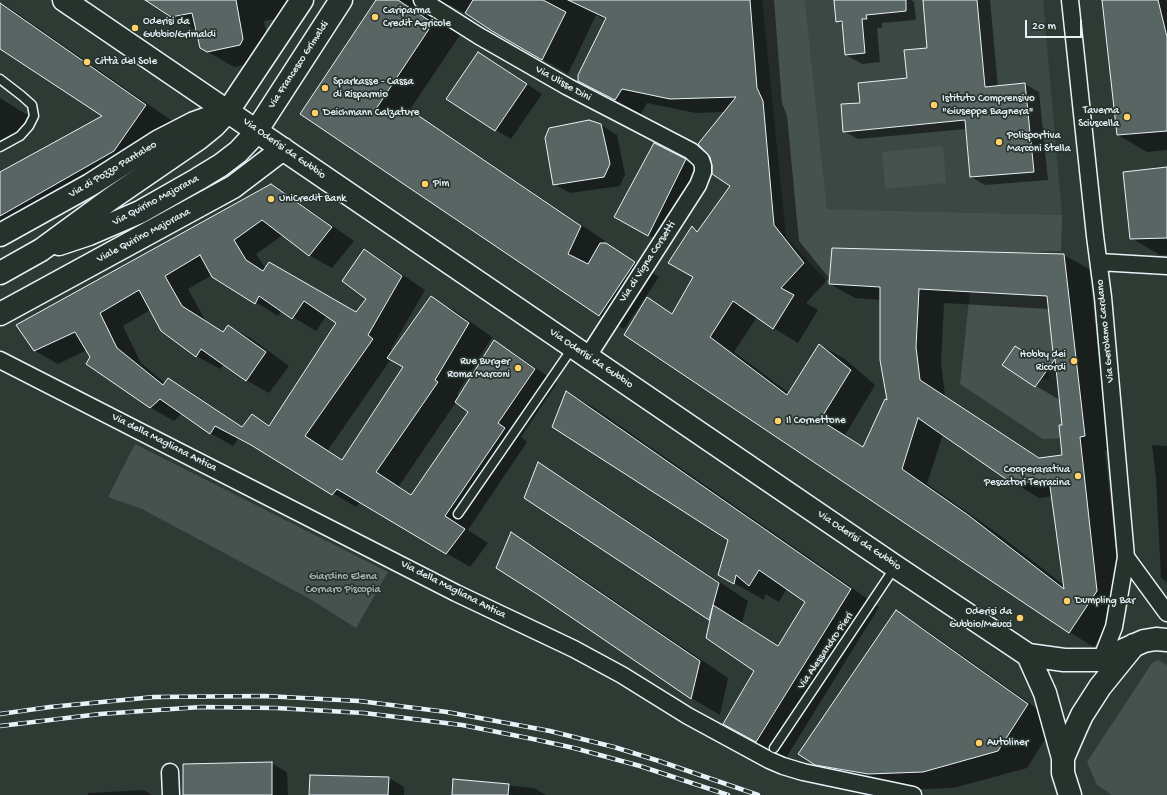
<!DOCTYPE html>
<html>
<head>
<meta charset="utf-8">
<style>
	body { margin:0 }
	#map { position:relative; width:1167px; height:795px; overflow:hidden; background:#2e3b35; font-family:"Gochi Hand",sans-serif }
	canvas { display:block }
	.scale { position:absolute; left:1025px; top:20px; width:57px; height:18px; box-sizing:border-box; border:2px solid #e8f1f8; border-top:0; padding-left:5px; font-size:12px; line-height:14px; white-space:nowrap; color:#e8f1f8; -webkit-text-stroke:3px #26332d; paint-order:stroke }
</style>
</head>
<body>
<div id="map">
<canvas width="1167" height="795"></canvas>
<div class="scale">20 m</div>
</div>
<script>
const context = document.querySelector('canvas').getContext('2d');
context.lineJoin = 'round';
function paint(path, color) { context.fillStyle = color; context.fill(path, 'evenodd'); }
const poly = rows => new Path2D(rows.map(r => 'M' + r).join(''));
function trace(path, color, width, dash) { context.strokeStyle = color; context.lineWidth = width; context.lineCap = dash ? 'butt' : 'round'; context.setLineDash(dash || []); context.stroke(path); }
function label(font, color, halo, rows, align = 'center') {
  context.font = font + ' "Gochi Hand",sans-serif'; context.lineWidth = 3.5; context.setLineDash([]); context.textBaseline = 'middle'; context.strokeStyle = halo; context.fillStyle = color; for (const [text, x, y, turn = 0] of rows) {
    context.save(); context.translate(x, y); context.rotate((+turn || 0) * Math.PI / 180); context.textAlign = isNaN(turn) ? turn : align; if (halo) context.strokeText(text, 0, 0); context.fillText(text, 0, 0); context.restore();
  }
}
paint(poly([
	[805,0,1043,0,1062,215,827,209]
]), '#3b4843');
paint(poly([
	[762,0,805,0,827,209,1062,215,1061,251,946,255,832,248,829,284,786,237],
	[943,146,946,183,885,189,882,152],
	[970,291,1047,296,1053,353,1029,355,1015,346,1003,365,1040,380,1049,379,1049,371,1056,370,1062,425,1059,425,1060,438,1043,439,960,384],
	[135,444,388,572,356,628,310,599,142,509,108,497],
	[1158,660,1167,665,1167,795,1112,795,1097,785,1087,762,1152,663]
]), '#45524e');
paint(poly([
	[147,0,301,0,290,16,264,21,270,54,267,60,234,67,201,48,197,31],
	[377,0,774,0,782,103,787,116,799,241,829,278,806,303,818,310,798,343,773,328,757,317,734,352,789,393,820,345,845,359,875,385,845,435,864,447,888,401,881,300,855,298,830,284,1064,255,1089,269,1109,450,1105,451,1122,606,1094,647,1069,632,648,299,673,314,694,277,692,228,699,232,731,186,725,112,696,113,647,103,641,114,579,80,606,20,596,15,568,74,450,5,443,6,437,14,439,20,460,35,409,111,435,126,605,241,604,244,631,259,659,277,624,329,599,315,302,114],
	[944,303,1049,309,1054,354,1030,356,1036,386,1060,400,1063,425,1063,456,1042,459,945,396,941,362],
	[943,434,1014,483,1039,498,1053,496,1065,586,994,531,927,484],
	[835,0,911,0,914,2,916,20,882,23,882,28,877,28,880,62,862,64,846,55,843,25,837,21],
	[924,0,990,0,998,87,1025,84,1039,92,1048,180,985,185,971,177,966,129,858,139,844,131,861,104,908,79,928,49],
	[1103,0,1167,0,1167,150,1147,152,1118,135],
	[0,2,11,9,175,123,143,168,0,249,0,173,104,116,0,48],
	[478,53,494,62,542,94,511,139,496,130],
	[0,98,29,116,6,150,0,146],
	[601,125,617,135,625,174,620,186,570,193,554,184],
	[654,144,702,169,664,244,615,216],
	[1167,168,1167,255,1160,255,1131,238],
	[271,185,294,199,354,241,332,268,309,255,283,235,256,254,266,269,357,314,367,299,364,250,387,264,425,290,391,349,392,351,432,298,455,311,492,337,457,394,460,396,494,341,517,355,557,383,521,437,527,442,468,530,488,543,470,567,360,502,356,507,266,453,238,439,233,446,210,433,182,413,174,421,151,408,87,364,92,357,87,350,58,364,35,351,18,325],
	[212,275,278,316,282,310,316,331,327,315,338,323,270,425,253,415,243,427,191,392,168,379,165,383,141,363,123,326,150,310,196,356,220,369,224,364,246,380,269,393,289,366,252,339,229,326,224,332,205,320,188,289],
	[391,359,404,367,343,460,328,450],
	[456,402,469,412,412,495,399,486],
	[567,392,596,409,851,587,832,618,833,620,852,588,879,607,786,758,724,724,755,671,711,619,525,497,538,463,567,480,748,601,742,623,779,646,806,602,787,588,779,602,765,594,764,600,720,575,729,539],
	[1152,445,1167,446,1167,582,1161,578,1156,478],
	[511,533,540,550,728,678,720,715,691,698,541,595],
	[896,612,925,629,1056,722,1027,768,953,788,898,790,845,781,816,764],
	[271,763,287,772,288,795,184,795],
	[389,778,404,787,404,795,310,795],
	[454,780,534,788,546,795,453,795],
	[144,790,152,795,88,795,88,793]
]), '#0007');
const building = poly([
	[145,0,236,0,243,39,240,45,207,52,200,48,192,13,171,17,145,0],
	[376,0,398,0,433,23,372,115,410,110,581,226,568,254,588,264,600,243,606,243,635,262,599,316,300,114,376,0],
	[473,0,543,0,566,12,542,60,492,31,465,13,473,0],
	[568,0,750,0,757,88,763,101,774,225,804,263,781,288,794,295,773,329,733,301,710,337,787,395,819,344,851,370,820,420,863,447,885,399,887,400,880,360,880,287,829,284,832,248,1064,254,1085,436,1080,437,1097,591,1069,633,624,335,647,297,672,314,693,277,668,263,692,226,697,232,730,186,712,174,712,166,710,157,698,144,736,97,670,99,622,89,615,100,578,81,578,75,606,18,568,0],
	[919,289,1047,296,1053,353,1029,355,1015,346,1002,365,1035,387,1055,359,1062,425,1059,425,1062,455,1039,458,920,380,916,347,919,289],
	[918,418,1013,484,1049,479,1064,589,968,515,902,469,918,418],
	[834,0,906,0,906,11,866,15,867,19,862,19,865,53,845,55,842,21,836,22,834,0],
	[923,0,977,0,985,87,1025,83,1034,172,970,177,965,120,843,132,841,104,860,103,858,83,907,78,904,50,927,48,923,0],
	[1102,0,1158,0,1167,37,1167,131,1117,135,1102,0],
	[0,3,146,105,114,151,0,216,0,172,102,116,0,49,0,3],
	[478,52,527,84,495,131,446,99,478,52],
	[589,120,601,124,610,164,604,177,553,185,545,138,549,128,589,120],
	[654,143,686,159,648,236,614,217,654,143],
	[1167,167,1167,238,1130,239,1123,172,1167,167],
	[271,184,332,227,309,256,262,220,234,240,246,260,263,271,269,262,356,312,366,299,342,281,364,249,402,276,368,335,373,339,305,436,342,460,403,367,387,358,431,296,469,323,435,380,438,382,376,472,411,495,468,412,455,402,494,340,535,369,498,423,505,428,445,516,465,529,446,554,337,489,332,495,251,445,215,426,210,434,160,399,150,408,86,364,90,357,75,332,34,351,16,325,271,184],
	[200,255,212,277,255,304,259,296,292,319,304,301,336,323,269,426,252,414,242,427,168,378,163,385,117,348,100,313,139,290,161,331,196,357,201,349,246,381,266,352,228,325,223,332,182,306,165,276,200,255],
	[566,391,851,589,756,742,723,724,754,671,706,638,713,605,778,646,805,602,759,570,749,586,736,575,734,584,718,575,728,540,552,427,566,391],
	[538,462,719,583,709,620,524,498,538,462],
	[511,532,700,661,691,699,540,596,496,568,511,532],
	[896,610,1028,704,998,751,923,772,868,774,815,765,798,754,896,610],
	[272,762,272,795,183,795,183,764,272,762],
	[310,775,389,777,388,795,309,795,310,775],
	[453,779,509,784,508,795,452,795,453,779]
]);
paint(building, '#596563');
trace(building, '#e8f1f8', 1);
const lane = poly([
	[0,79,22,96,32,105,34,116,29,126,20,136,0,147],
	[458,514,573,347],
	[774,748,895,567]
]);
const street = poly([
	[422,0,479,36,568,87,691,151,701,160,703,166,703,172,698,185,588,356],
	[1070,0,1095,236,1103,297,1126,557,1114,627,1101,660],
	[1099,262,1167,266],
	[0,360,456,593,574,649,622,675,688,716,769,760,783,766,803,772,913,795],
	[1126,557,1167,613],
	[170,772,171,795]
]);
const secondary = poly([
	[64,0,896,567,1028,655,1045,693,1063,758],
	[0,235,90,185,159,141,194,123,228,111],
	[0,314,233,187,283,149],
	[1028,655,1064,660,1101,660,1144,641,1156,639,1167,640],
	[1070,795,1063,773,1063,758,1076,728,1082,715,1100,687,1134,645]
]);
const primary = poly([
	[59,244,89,234,140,212,198,179,221,165,238,152,253,136,341,0],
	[0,273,41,250,112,198,198,139,214,126,228,111,302,0]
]);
trace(lane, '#e8f1f8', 11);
trace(street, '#e8f1f8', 19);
trace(secondary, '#e8f1f8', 25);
trace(primary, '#e8f1f8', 25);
trace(lane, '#26332d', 8);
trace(street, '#26332d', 16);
trace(secondary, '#26332d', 22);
trace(primary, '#26332d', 22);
const rail = poly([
	[0,714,50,707,154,697,265,696,359,701,447,712,550,731,614,747,659,761,758,795],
	[0,726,100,714,201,707,276,708,364,713,462,725,533,739,574,748,640,766,728,795]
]);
trace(rail, '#e8f1f8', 4.5);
trace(rail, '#26332d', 3, [9]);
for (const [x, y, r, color] of [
	[375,17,4,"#ffd166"],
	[135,28,4,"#ffd166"],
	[87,62,4,"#ffd166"],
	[325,88,4,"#ffd166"],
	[934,105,4,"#ffd166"],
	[315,113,4,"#ffd166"],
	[1127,117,4,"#ffd166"],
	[999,142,4,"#ffd166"],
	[425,184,4,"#ffd166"],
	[271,199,4,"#ffd166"],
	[1074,361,4,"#ffd166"],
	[518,368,4,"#ffd166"],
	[778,421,4,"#ffd166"],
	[1078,476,4,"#ffd166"],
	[1067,601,4,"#ffd166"],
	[1020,618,4,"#ffd166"],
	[979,743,4,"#ffd166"]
]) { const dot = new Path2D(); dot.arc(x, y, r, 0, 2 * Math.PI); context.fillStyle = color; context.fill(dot); trace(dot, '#26332d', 1.5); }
label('11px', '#e8f1f8', '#26332d', [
	["Cariparma",383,11],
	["Credit Agricole",383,24],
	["Oderisi da",143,22],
	["Gubbio/Grimaldi",143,35],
	["Città del Sole",95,62],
	["Sparkasse - Cassa",333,82],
	["di Risparmio",333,95],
	["Istituto Comprensivo",942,99],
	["\"Giuseppe Bagnera\"",942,112],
	["Taverna",1119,111,"right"],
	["Sciuscella",1119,124,"right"],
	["Deichmann Calzature",323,113],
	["Polisportiva",1007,136],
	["Marconi Stella",1007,149],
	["Pim",433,184],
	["UniCredit Bank",279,199],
	["Hobby dei",1066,355,"right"],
	["Ricordi",1066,368,"right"],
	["Rue Burger",510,362,"right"],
	["Roma Marconi",510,375,"right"],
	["Il Cornettone",786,421],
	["Cooperarativa",1070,470,"right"],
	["Pescatori Terracina",1070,483,"right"],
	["Dumpling Bar",1075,601],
	["Oderisi da",1012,612,"right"],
	["Gubbio/Meucci",1012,625,"right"],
	["Autoliner",987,743]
], 'left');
label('11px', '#e8f1f8', '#26332d', [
	["Via Francesco Grimaldi",299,65,-57],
	["Via Ulisse Dini",563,84,29],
	["Via Oderisi da Gubbio",284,149,35],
	["Via di Pozzo Pantaleo",113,170,-31],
	["Via Quirino Majorana",156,201,-28],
	["Viale Quirino Majorana",144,236,-28],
	["Via di Vigna Corsetti",648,262,-57],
	["Via Gerolamo Cardano",1106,331,-96],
	["Via Oderisi da Gubbio",591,359,34],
	["Via della Magliana Antica",164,443,27],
	["Via Oderisi da Gubbio",859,541,34],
	["Via della Magliana Antica",453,590,27],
	["Via Alessandro Pieri",826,651,-56]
]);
label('11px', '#afb9bc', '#26332d', [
	["Giardino Elena",343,577],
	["Cornaro Piscopia",343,590]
]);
</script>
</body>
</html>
